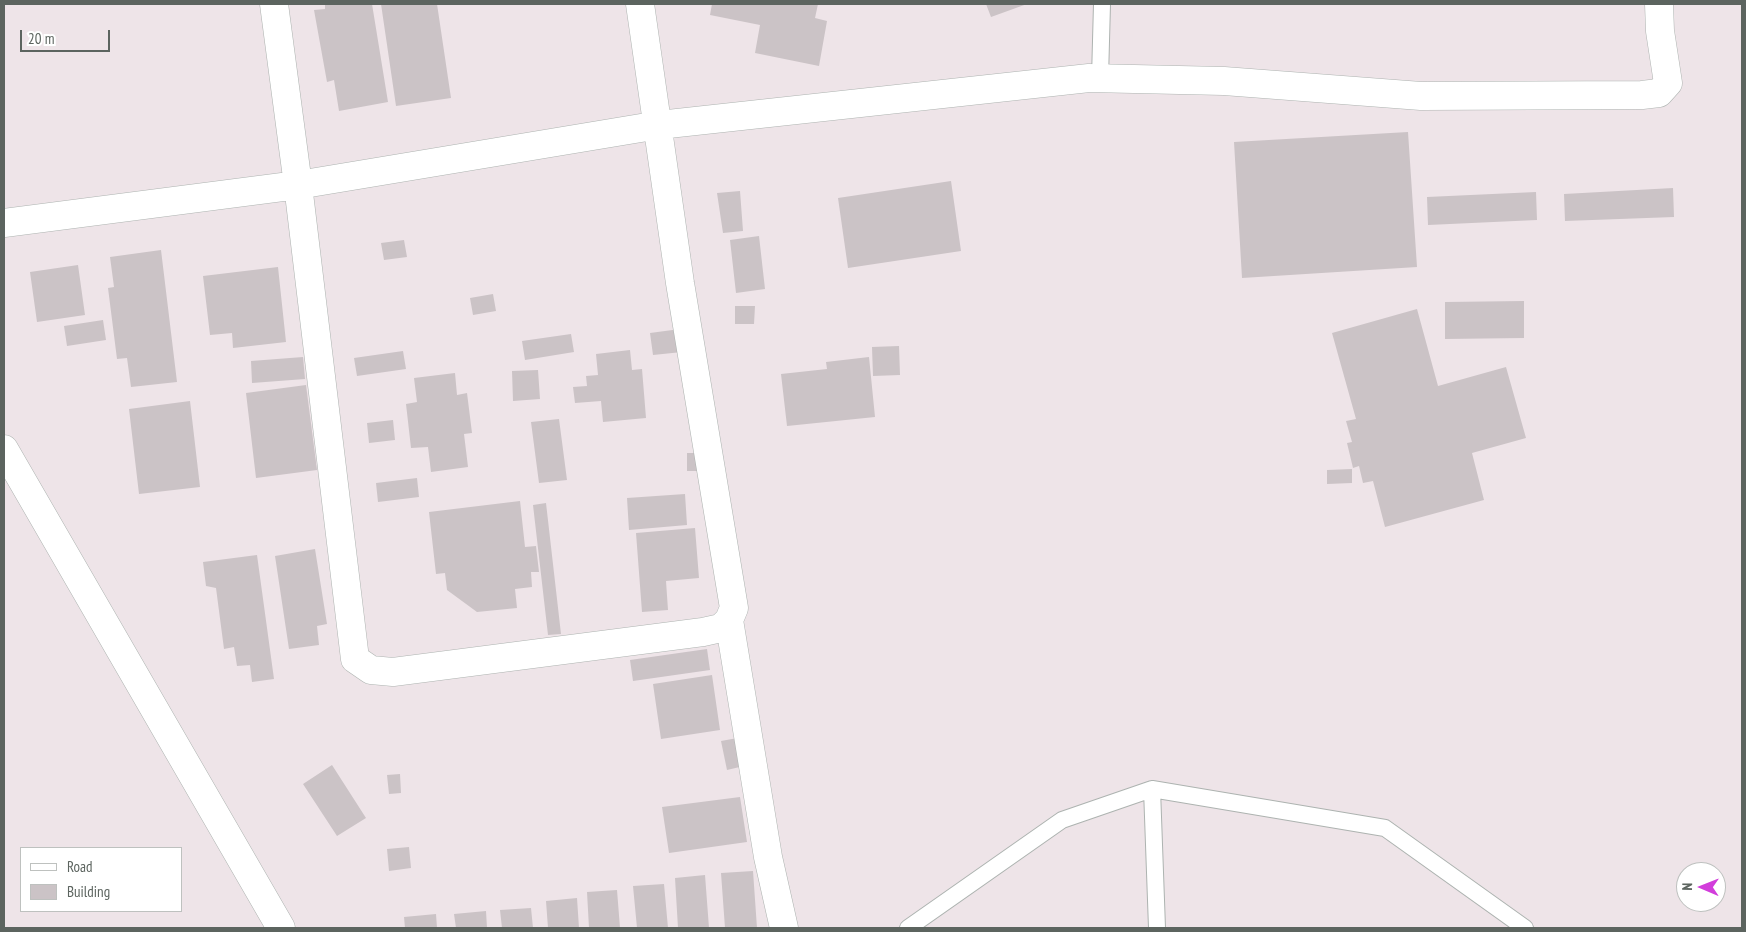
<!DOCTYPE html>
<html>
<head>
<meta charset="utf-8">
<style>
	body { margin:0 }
	#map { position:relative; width:1746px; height:932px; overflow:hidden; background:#eee4e8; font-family:"PT Sans Narrow",sans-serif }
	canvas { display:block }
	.frame { position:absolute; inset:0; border:5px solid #5c645f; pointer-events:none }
	.legend { position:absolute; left:20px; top:847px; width:162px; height:65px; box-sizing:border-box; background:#fff; border:1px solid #bec1bf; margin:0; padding:6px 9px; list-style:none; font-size:15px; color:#5c645f }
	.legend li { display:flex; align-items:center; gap:10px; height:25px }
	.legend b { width:25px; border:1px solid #bec1bf }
	.north { position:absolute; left:1676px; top:862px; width:50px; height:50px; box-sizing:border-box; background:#fff; border:1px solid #bec1bf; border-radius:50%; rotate:271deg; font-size:14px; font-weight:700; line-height:20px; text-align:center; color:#5c645f }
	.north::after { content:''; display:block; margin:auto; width:18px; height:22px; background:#d23ddb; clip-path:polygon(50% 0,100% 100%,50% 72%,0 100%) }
	.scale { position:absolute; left:20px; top:30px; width:90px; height:22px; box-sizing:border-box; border:2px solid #5c645f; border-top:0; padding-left:6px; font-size:15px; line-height:18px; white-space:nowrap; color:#5c645f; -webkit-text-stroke:4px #fff; paint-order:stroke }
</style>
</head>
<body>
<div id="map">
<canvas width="1746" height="932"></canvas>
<div class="frame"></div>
<ul class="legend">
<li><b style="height:6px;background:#fff"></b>Road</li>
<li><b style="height:14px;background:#cbc3c6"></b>Building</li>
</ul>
<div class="north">N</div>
<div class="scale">20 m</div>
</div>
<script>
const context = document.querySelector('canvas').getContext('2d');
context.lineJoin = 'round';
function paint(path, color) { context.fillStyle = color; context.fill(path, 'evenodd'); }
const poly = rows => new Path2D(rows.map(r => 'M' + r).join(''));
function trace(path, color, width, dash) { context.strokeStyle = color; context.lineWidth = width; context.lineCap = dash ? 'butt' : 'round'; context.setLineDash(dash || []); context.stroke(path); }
paint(poly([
	[325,4,372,4,388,102,339,111,334,80,327,82,314,10,325,9],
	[381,4,437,4,451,98,396,106],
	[712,4,818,4,815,18,827,21,819,66,755,53,760,25,710,15],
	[986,4,1027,4,991,17],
	[1408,132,1417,267,1242,278,1234,142],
	[951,181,961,251,848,268,838,198],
	[1673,188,1674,217,1565,221,1564,194],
	[740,191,743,231,723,233,717,193],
	[1536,192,1537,220,1428,225,1427,197],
	[759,236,765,289,736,293,730,240],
	[404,240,407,257,384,260,381,243],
	[161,250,177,382,131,387,127,358,117,359,108,288,114,287,110,257],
	[78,265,85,315,37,322,30,272],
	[278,267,286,342,233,348,232,333,210,335,203,276],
	[493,294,496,311,473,315,470,298],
	[1524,301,1524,338,1445,339,1445,302],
	[735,306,755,306,754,324,735,324],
	[1417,309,1438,386,1506,367,1526,438,1472,453,1484,500,1385,527,1373,481,1363,483,1359,466,1353,468,1347,443,1352,442,1346,421,1356,419,1332,333],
	[103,320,106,340,67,346,64,326],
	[680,329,682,352,653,355,650,333],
	[571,334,574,352,525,360,522,341],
	[899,346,900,375,873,376,872,347],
	[630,350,632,370,642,369,646,418,603,422,601,401,575,403,573,387,587,386,586,376,598,375,596,354],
	[403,351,406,369,357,376,354,358],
	[303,357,305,379,252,383,251,361],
	[869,357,875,417,787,426,781,374,827,369,826,362],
	[538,370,540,399,513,401,512,371],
	[455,373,457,395,467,393,472,433,464,434,468,467,431,472,428,447,411,448,406,404,417,402,414,378],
	[306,385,317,470,256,478,246,393],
	[190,401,200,487,139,494,129,409],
	[559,419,567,480,539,483,531,422],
	[393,420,395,440,369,443,367,423],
	[687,453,706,453,706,471,687,471],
	[1352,469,1352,483,1327,484,1327,470],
	[417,478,419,497,378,502,376,483],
	[685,494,687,525,629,530,627,498],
	[520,501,525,547,536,546,539,572,531,572,532,587,515,589,517,608,477,612,447,590,445,573,436,574,429,512],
	[546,503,561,634,548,635,533,505],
	[695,528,699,578,666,581,668,610,642,612,636,533],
	[315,549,327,624,317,626,319,645,289,649,275,556],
	[257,555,274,679,252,682,250,665,237,666,234,647,224,649,216,588,206,586,203,562],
	[707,649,710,670,633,681,630,660],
	[712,675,720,730,661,739,653,684],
	[743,737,748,765,727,770,721,741],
	[332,765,366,818,337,836,303,784],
	[400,774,401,793,389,794,387,775],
	[740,797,747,842,669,853,662,807],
	[409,847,411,868,389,871,387,849],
	[753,871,757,928,725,928,721,873],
	[705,875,709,928,678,928,675,878],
	[664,884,668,928,637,928,633,886],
	[617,890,620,928,589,928,587,892],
	[577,898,579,928,548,928,546,901],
	[531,908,533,928,502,928,500,910],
	[486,911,487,928,456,928,454,914],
	[436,914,437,928,405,928,404,917]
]), '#cbc3c6');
const service = poly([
	[1100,78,1102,4],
	[1152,789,1157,928],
	[908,928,1062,820,1152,789,1385,828,1525,928]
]);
const minor = poly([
	[274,4,298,185,355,659,371,670,393,672,703,632,721,628,729,620,734,608,680,283,640,4],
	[4,223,298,185,659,125,1089,78,1224,81,1421,96,1642,95,1659,93,1668,83,1660,31,1659,4],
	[4,449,281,928],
	[729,620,768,857,784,928]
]);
trace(service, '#adb3b0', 18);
trace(minor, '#adb3b0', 29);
trace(service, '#fff', 16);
trace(minor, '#fff', 28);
</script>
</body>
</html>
